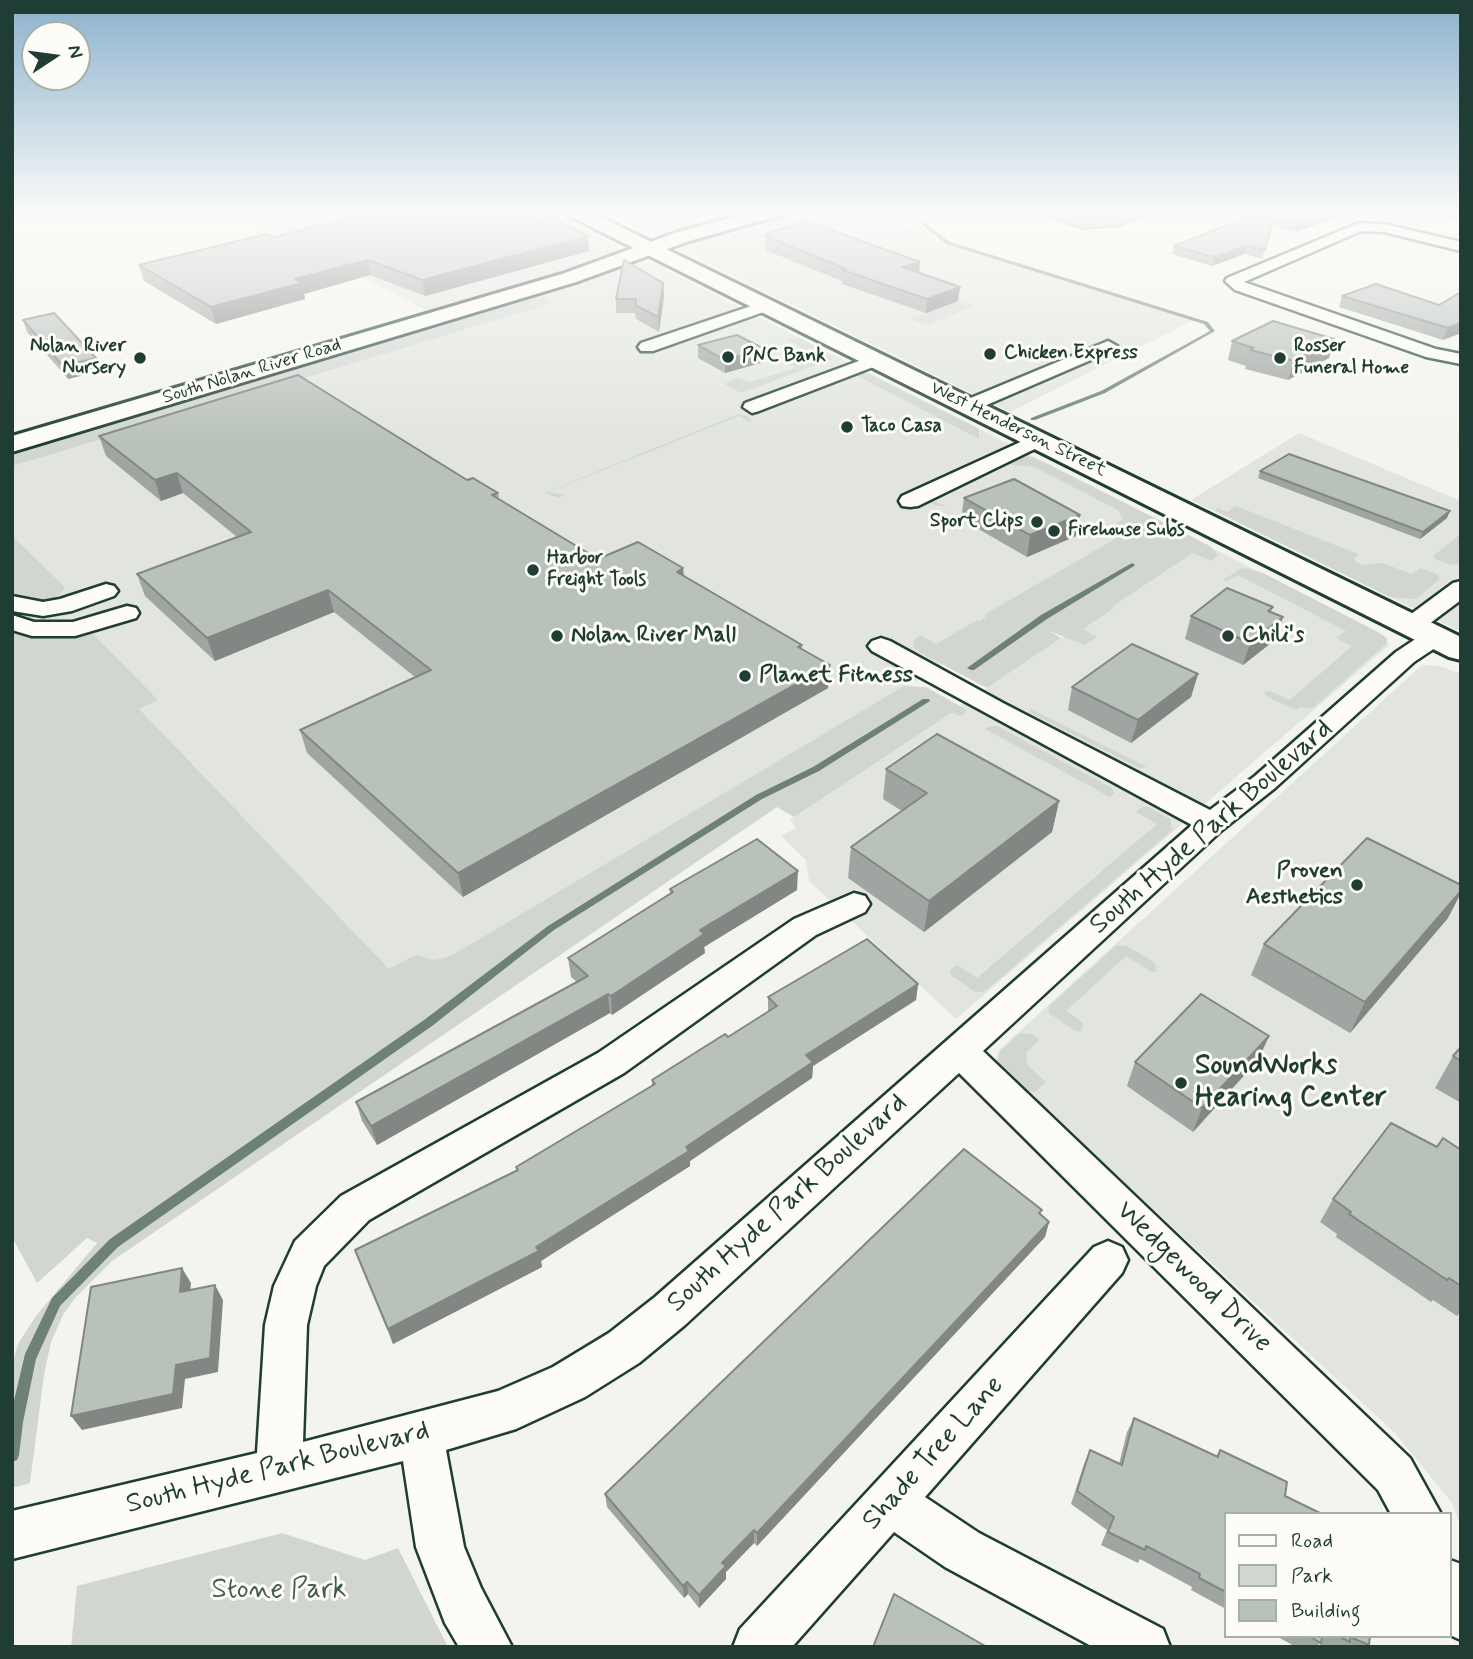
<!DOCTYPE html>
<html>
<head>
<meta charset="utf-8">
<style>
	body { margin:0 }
	#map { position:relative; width:1473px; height:1659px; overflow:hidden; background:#f4f4ef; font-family:Mynerve,sans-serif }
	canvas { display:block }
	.frame { position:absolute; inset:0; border:14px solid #1f3d34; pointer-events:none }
	.legend { position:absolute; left:1224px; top:1512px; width:228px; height:126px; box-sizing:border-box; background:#fdfcf7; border:2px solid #a4b0a9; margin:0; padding:9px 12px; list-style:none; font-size:21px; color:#1f3d34 }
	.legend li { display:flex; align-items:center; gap:14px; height:35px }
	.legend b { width:35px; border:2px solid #a4b0a9 }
	.north { position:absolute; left:21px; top:21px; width:70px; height:70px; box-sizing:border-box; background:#fdfcf7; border:2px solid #a4b0a9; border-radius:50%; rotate:77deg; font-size:19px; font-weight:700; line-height:28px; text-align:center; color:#1f3d34 }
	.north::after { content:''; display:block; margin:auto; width:24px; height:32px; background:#1f3d34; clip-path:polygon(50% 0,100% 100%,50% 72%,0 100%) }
</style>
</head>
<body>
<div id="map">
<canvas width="1473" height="1659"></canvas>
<div class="frame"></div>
<ul class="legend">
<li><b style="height:9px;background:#fdfcf7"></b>Road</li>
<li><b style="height:19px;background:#d1d6d1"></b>Park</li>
<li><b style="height:19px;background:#b9c1bb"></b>Building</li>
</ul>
<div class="north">N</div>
</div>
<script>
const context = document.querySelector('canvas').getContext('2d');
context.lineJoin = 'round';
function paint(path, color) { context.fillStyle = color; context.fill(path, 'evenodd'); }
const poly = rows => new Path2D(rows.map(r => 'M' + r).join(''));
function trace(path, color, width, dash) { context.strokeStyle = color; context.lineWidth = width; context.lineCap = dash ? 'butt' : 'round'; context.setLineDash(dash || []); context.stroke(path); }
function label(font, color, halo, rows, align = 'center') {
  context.font = font + ' Mynerve,sans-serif'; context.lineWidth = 6; context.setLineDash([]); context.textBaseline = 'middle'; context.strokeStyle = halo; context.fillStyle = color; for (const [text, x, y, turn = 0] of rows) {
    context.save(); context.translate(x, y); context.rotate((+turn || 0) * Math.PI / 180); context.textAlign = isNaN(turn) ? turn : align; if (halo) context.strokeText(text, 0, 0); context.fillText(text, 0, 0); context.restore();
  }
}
paint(poly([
	[234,211,549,211,620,247,624,253,429,312],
	[606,211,748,211,659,235,644,233],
	[799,211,856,211,1194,320,1010,412,680,250,685,244],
	[645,263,657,265,1381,634,1389,645,956,1019,809,881,806,860,781,836,796,828,790,820,1064,636,1022,615,365,1025,12,644,12,450,628,265],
	[1299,433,1461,501,1461,632,1191,500],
	[1422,665,1440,666,1461,674,1461,1520,1458,1520,1452,1503,1395,1433,1004,1071,996,1060,999,1050]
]), '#e2e5df');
paint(poly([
	[543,295,553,303,12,466,12,453],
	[958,301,975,306,927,325,910,319],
	[799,338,825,351,832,359,744,392,739,392,724,384,738,378,750,382,795,368,789,364,797,360,795,354,806,350,787,340],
	[859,372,870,374,974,426,979,429,979,439,852,373],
	[739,414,749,417,751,423,739,416,548,492,564,495,559,498,544,493],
	[1016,456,1032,457,1042,461,1210,546,1218,555,1211,561,1193,553,1113,606,1114,608,1083,629,1097,637,1085,645,1049,631,1061,638,987,688,919,652,914,647,914,640,921,635,936,644,977,620,980,621,986,617,984,615,1125,533,1111,527,1123,519,1118,510,1034,467,1006,464,931,501,947,506,937,506,927,501],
	[1236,506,1358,554,1354,560,1362,565,1383,563,1411,574,1421,568,1437,574,1440,579,1416,599,1390,597,1216,511,1217,508,1227,512],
	[1461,534,1459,564,1451,565,1435,559,1433,556],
	[12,536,65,587,59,596,46,602,21,601,12,591],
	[1242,568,1261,572,1376,631,1387,638,1387,643,1313,708,1300,707,1295,710,1268,697,1264,692,1270,691,1290,700,1352,646,1336,638,1346,631,1238,575,1226,581,1223,580],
	[12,631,43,638,93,634,158,700,139,709,389,969,415,955,434,960,451,956,904,686,926,687,967,710,962,716,951,713,794,817,777,807,112,1261,76,1297,64,1313,51,1342,44,1375,30,1483,12,1488,12,1363,19,1342,36,1316,97,1243,87,1238,37,1283,12,1237],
	[1029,708,1147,767,1139,768,1031,713],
	[991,726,997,726,1112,788,1114,793,1110,797,985,729],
	[1142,807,1149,807,1170,819,1172,830,984,992,975,992,951,975,950,970,957,965,977,978,1157,824,1136,812],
	[1117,945,1129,947,1155,963,1157,971,1152,972,1126,956,1066,1011,1083,1023,1082,1031,1075,1031,1049,1013,1049,1006],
	[1020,1033,1032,1034,1039,1040,1026,1053,1028,1066,1046,1082,1035,1092,1026,1090,998,1061,1000,1051],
	[282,1533,365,1560,398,1548,448,1647,71,1647,77,1586]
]), '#d1d6d1');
const water = poly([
	[1029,211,1155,211,1120,226,1083,229,1029,211]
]);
paint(water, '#a3aea7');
trace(water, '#6e8179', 2);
paint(poly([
	[949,211,954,211,925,223,950,242,1208,322,1215,331,1105,393,1035,420,1031,420,1031,418,1101,391,1210,331,1204,324,946,244,920,223,949,211],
	[1132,563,1135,565,1134,566,1047,619,974,670,971,670,967,668,1041,615,1132,563],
	[923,699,929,699,930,701,819,771,762,799,554,930,432,1026,118,1247,60,1306,36,1359,23,1422,19,1455,17,1460,12,1462,12,1409,25,1354,52,1298,110,1239,424,1020,548,926,756,795,813,767,923,699]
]), '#6e8179');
const minor = poly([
	[1359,223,1384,224,1461,242,1461,251,1384,232,1361,231,1244,282,1436,349,1461,354,1461,364,1426,357,1235,290,1225,281,1227,278,1359,223],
	[766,301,772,303,774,306,772,309,653,351,641,351,638,347,641,343,766,301],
	[1108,341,1117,346,1114,350,975,410,968,412,959,406,961,402,1108,341],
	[875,355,884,360,881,364,759,411,752,413,743,407,745,403,875,355],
	[1038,434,1045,436,1048,440,1045,444,918,506,910,507,902,506,899,501,902,496,1038,434],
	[1461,581,1461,600,1421,630,1412,632,1403,630,1400,625,1403,620,1453,583,1461,581],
	[106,584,114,586,118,591,114,596,72,611,43,616,12,611,12,596,43,602,60,599,106,584],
	[127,606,136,608,139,613,136,618,75,636,32,636,12,630,12,615,34,622,73,622,127,606],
	[1435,630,1444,632,1447,637,1444,642,1414,662,1275,788,1222,830,983,1051,1410,1458,1441,1514,1391,1514,1378,1490,959,1073,685,1325,639,1363,585,1397,516,1429,446,1450,464,1547,481,1588,512,1647,459,1647,445,1623,416,1547,403,1461,12,1559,12,1511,257,1453,265,1325,274,1286,295,1241,341,1196,598,1053,794,919,854,893,865,896,870,904,865,912,816,935,624,1073,369,1220,324,1266,316,1286,307,1325,303,1442,498,1391,553,1367,609,1333,655,1297,1192,825,872,651,868,646,872,641,881,638,890,641,1003,703,1210,810,1255,776,1396,652,1426,632,1435,630],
	[1108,1241,1122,1247,1128,1260,1122,1273,925,1497,979,1533,1163,1629,1170,1647,1093,1647,945,1567,894,1532,792,1647,733,1647,740,1629,1094,1247,1108,1241],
	[1450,1560,1461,1564,1461,1640,1450,1635,1450,1560]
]);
const secondary = poly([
	[756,211,784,211,781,215,689,241,576,282,12,452,12,436,562,274,675,233,756,211]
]);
const primary = poly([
	[565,211,588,211,1461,637,1461,660,1449,657,568,215,565,211]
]);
trace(minor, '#1f3d34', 5);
trace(secondary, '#1f3d34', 6);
trace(primary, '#1f3d34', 6);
paint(minor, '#fdfcf7');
paint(secondary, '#fdfcf7');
paint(primary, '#fdfcf7');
paint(poly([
	[1263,211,1352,211,1296,232,1272,226,1262,259,1245,254,1212,266,1172,254,1174,246],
	[1414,211,1461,211,1461,222],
	[766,234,920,262,919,273,960,287,958,301,926,313,842,284,842,281,765,250],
	[589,251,425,296,370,275,304,294,305,299,216,324,144,281,139,265],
	[663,283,664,296,659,332,636,319,635,313,616,313,616,299],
	[1342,296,1439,305,1461,333,1443,340,1339,307],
	[23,320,100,371,68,379,27,332],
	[1334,339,1329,358,1288,380,1245,369,1246,366,1228,360,1232,341],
	[698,345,764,362,725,373,698,358],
	[99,436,467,480,498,493,499,499,598,559,683,568,684,576,802,645,802,649,828,688,463,897,307,753,300,730,415,677,334,612,215,661,145,596,137,574,237,537,183,493,161,501,106,456],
	[1260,471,1447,518,1420,539,1258,478],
	[964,498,1076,536,1027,557,961,519],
	[1273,607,1271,612,1276,639,1243,665,1185,639,1191,616],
	[1198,674,1191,697,1131,743,1068,710,1072,687],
	[886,769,1059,801,1052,832,924,932,848,878,851,847,902,811,883,799],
	[670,889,797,890,704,947,705,953,612,1015,610,1013,377,1145,362,1121,356,1102,577,982,571,977,568,958,670,894],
	[1448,918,1350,1033,1251,975,1264,944],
	[918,984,916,1000,813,1066,812,1078,690,1161,690,1166,541,1261,542,1267,393,1344,361,1265,517,1171,516,1167,652,1086,652,1080,728,1037,768,1012,768,997],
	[1269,1036,1258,1060,1193,1132,1127,1086,1135,1062],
	[1461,1047,1461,1103,1435,1088,1453,1056],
	[1437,1147,1461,1150,1461,1311,1457,1316,1433,1300,1431,1302,1336,1237,1337,1234,1320,1222,1333,1199],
	[1041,1215,1049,1222,1045,1237,757,1546,754,1543,726,1572,726,1579,699,1608,688,1594,684,1598,607,1507,605,1494],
	[1134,1418,1216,1456,1220,1450,1226,1514,1226,1609,1191,1590,1192,1587,1140,1559,1138,1563,1101,1545,1107,1530,1071,1504,1084,1464,1090,1450,1119,1464,1127,1432],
	[1276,1636,1370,1636,1369,1645,1367,1647,1325,1647,1319,1644,1317,1647,1296,1647]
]), '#9fa6a1');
paint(poly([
	[1334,211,1352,211,1296,232,1298,224],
	[588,236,589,251,425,296,422,280],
	[1247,246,1245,254,1212,266,1214,257],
	[368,260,370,275,304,294,305,299,216,324,211,307,295,279],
	[920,262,919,275,902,267],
	[663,283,664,296,659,332,658,317],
	[960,287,958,301,926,313,927,299],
	[1461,323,1461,333,1443,340,1448,328],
	[1334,339,1329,358,1288,380,1294,361],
	[764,349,764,362,725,373,725,360],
	[96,358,100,371,68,379,63,366],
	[177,473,183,493,161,501,155,480],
	[1450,511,1447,518,1420,539,1423,532],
	[1080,515,1076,536,1027,557,1030,535],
	[683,568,684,590,677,572],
	[328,590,334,612,215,661,207,638],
	[1283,617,1276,639,1243,665,1250,643],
	[830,665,828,688,463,897,458,873],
	[1198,674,1191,697,1131,743,1138,720],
	[1059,801,1052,832,924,932,929,901],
	[798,871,797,890,704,947,705,953,612,1015,611,996,700,930],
	[1461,891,1461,893,1448,918,1350,1033,1365,1002],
	[918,984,916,1000,813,1066,812,1078,690,1161,690,1166,541,1261,542,1267,393,1344,388,1329,536,1247,686,1147,806,1055],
	[608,994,610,1013,377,1145,371,1126],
	[1269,1036,1258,1060,1193,1132,1202,1108],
	[1049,1222,1045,1237,757,1546,757,1533],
	[182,1268,191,1283,189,1307,180,1292],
	[215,1285,223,1300,218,1372,185,1379,182,1408,82,1430,71,1416,176,1365],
	[754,1530,754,1543,726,1572,726,1579,699,1608,699,1595,722,1563],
	[687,1582,688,1594,684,1598,683,1586]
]), '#828783');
const building = poly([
	[379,211,513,211,540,221,554,218,588,236,422,280,368,260,295,279,302,283,211,307,139,265,266,234,273,237,379,211],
	[1263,211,1334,211,1298,224,1274,218,1265,250,1247,246,1214,257,1174,246,1263,211],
	[806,221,920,262,902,267,960,287,927,299,842,270,846,269,765,236,771,235,766,234,806,221],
	[624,260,663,283,658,317,635,305,636,299,616,299,624,260],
	[1376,284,1439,305,1461,292,1461,323,1448,328,1342,296,1376,284],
	[54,313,96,358,63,366,23,320,54,313],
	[1273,321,1334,339,1294,361,1250,350,1254,348,1232,341,1273,321],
	[737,335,764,349,725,360,698,345,737,335],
	[298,375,467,480,473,478,498,493,492,495,598,559,638,542,683,568,677,572,802,645,798,647,830,665,458,873,300,730,431,670,328,590,207,638,137,574,251,532,177,473,155,480,99,436,298,375],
	[1289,454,1450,511,1423,532,1260,471,1289,454],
	[1014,479,1080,515,1030,535,964,498,1014,479],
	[1227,588,1273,607,1268,611,1283,617,1250,643,1191,616,1227,588],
	[1132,644,1198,674,1138,720,1072,687,1132,644],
	[937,734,1059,801,929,901,851,847,927,793,886,769,937,734],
	[1367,838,1461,885,1461,891,1365,1002,1264,944,1367,838],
	[757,839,798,871,700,930,704,934,611,996,608,994,371,1126,356,1102,588,976,568,958,673,892,670,889,757,839],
	[867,939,918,984,806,1055,813,1062,686,1147,689,1151,536,1247,539,1251,388,1329,355,1250,518,1170,516,1167,655,1084,652,1080,725,1034,728,1037,777,1006,768,997,867,939],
	[1201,994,1269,1036,1202,1108,1135,1062,1201,994],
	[1461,1047,1461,1061,1453,1056,1461,1047],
	[1391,1123,1437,1147,1443,1138,1461,1150,1461,1286,1449,1278,1447,1280,1349,1214,1351,1212,1333,1199,1391,1123],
	[964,1149,1042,1210,1039,1213,1049,1222,757,1533,754,1530,722,1563,726,1566,699,1595,687,1582,683,1586,605,1494,964,1149],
	[182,1268,180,1292,215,1285,210,1358,176,1365,173,1394,71,1416,91,1287,182,1268],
	[1134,1418,1218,1457,1220,1450,1287,1482,1285,1496,1322,1514,1226,1514,1226,1592,1199,1578,1200,1574,1146,1546,1145,1550,1108,1532,1114,1517,1077,1491,1090,1450,1122,1465,1134,1418],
	[894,1594,987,1647,873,1647,894,1594],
	[1309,1636,1322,1636,1321,1643,1309,1636],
	[1338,1636,1370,1636,1369,1645,1350,1637,1350,1642,1338,1636]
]);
paint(building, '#b9c1bb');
trace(building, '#828783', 2);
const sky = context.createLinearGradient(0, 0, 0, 443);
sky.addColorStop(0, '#8cb2ce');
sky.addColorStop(0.48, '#fafaf8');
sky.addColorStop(1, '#fafaf800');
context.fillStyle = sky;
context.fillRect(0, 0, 1473, 443);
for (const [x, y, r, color] of [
	[990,354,7,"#1f3d34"],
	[728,357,7,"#1f3d34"],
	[140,358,7,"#1f3d34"],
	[1280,358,7,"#1f3d34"],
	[847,427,7,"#1f3d34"],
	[1037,522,7,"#1f3d34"],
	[1054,531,7,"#1f3d34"],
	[533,570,7,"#1f3d34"],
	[557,636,7,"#1f3d34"],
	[1228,636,7,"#1f3d34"],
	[745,676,7,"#1f3d34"],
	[1357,885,7,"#1f3d34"],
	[1181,1083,7,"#1f3d34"]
]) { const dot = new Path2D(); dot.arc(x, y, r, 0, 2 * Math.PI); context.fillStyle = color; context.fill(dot); trace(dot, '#fdfcf7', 2.5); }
label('bold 19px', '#1f3d34', '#fdfcf7', [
	["Nolan River",126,347,"right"],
	["Nursery",126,369,"right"],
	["Rosser",1294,347],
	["Funeral Home",1294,369],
	["Chicken Express",1004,354],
	["PNC Bank",742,357],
	["Taco Casa",861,427],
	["Sport Clips",1023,522,"right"],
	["Firehouse Subs",1068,531],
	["Harbor",547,559],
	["Freight Tools",547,581]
], 'left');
label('19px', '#1f3d34', '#fdfcf7', [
	["South Nolan River Road",252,372,-17],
	["West Henderson Street",1018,430,26]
]);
label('bold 23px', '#1f3d34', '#fdfcf7', [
	["Nolan River Mall",571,636],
	["Chili's",1242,636],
	["Planet Fitness",759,676],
	["Proven",1343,872,"right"],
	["Aesthetics",1343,898,"right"]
], 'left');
label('28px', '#1f3d34', '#fdfcf7', [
	["South Hyde Park Boulevard",1212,828,-41],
	["South Hyde Park Boulevard",788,1204,-42],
	["Wedgewood Drive",1193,1278,44],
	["Shade Tree Lane",934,1454,-48],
	["South Hyde Park Boulevard",278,1469,-14]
]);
label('bold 28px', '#1f3d34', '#fdfcf7', [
	["SoundWorks",1195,1067],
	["Hearing Center",1195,1099]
], 'left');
label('28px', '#435c53', '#fdfcf7', [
	["Stone Park",279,1591]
]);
</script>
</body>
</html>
